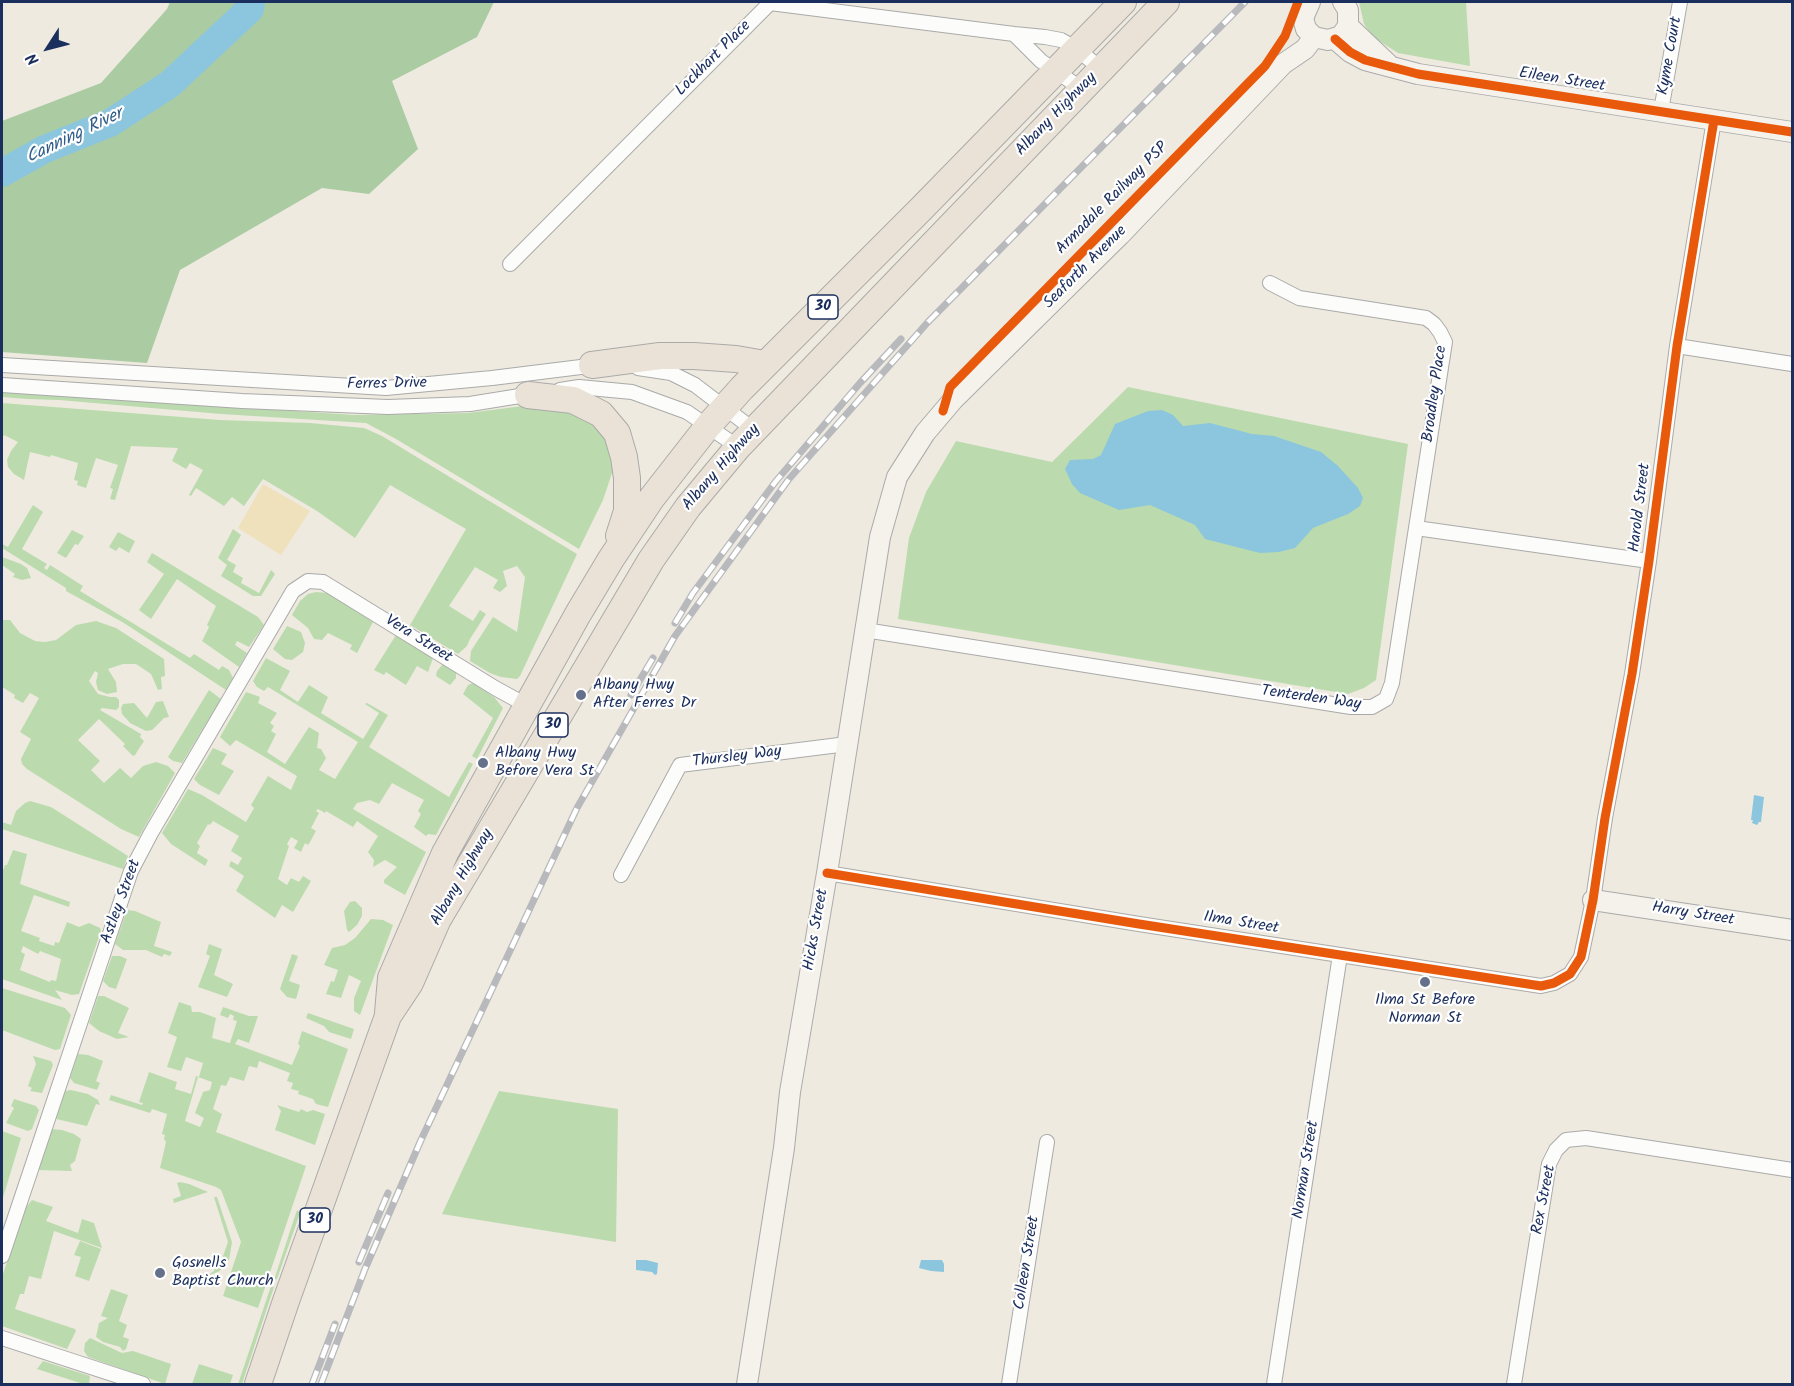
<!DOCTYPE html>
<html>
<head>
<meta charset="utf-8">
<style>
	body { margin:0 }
	#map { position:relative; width:1794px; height:1386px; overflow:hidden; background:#eeeadf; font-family:Kalam,sans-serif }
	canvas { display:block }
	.frame { position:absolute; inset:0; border:3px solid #1b2f5e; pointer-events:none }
	.north { position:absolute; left:18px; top:18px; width:60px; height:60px; -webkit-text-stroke:4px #fff; paint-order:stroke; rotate:234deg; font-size:16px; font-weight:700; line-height:24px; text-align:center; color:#1b2f5e }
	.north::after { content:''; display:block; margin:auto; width:21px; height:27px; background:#1b2f5e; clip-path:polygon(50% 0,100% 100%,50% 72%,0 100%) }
</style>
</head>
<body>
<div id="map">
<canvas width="1794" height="1386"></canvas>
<div class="frame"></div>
<div class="north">N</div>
</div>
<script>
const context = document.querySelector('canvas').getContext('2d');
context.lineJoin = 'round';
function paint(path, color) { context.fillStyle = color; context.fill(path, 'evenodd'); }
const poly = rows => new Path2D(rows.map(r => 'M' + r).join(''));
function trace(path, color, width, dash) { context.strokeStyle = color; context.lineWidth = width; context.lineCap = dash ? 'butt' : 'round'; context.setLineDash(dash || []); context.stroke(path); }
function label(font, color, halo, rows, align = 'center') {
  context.font = font + ' Kalam,sans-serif'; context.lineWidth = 4.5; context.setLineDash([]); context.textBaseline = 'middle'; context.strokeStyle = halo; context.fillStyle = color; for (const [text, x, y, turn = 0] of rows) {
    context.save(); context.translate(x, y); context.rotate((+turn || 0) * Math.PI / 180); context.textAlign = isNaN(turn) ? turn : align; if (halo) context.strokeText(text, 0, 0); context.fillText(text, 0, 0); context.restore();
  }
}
paint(poly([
	[1359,2,1466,2,1470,66,1398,53,1373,37,1364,24],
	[1128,387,1408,444,1376,680,1364,688,1348,694,898,619,909,538,926,492,956,441,1052,462],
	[2,392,355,415,468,413,523,406,568,407,606,428,618,469,612,473,603,500,579,549,396,439,366,423,221,414,59,400,27,399,2,397],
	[2,403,220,420,310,423,364,428,382,436,577,554,520,676,517,679,501,677,490,673,470,661,471,651,493,617,517,632,525,577,517,566,503,571,507,586,500,592,493,588,498,580,475,567,449,606,473,621,480,610,486,614,470,639,467,646,458,654,410,625,466,529,390,485,355,538,317,511,263,479,244,506,232,497,224,506,196,488,191,496,189,495,203,470,190,463,186,469,172,461,178,448,131,446,115,500,110,499,113,489,110,488,118,465,96,458,86,488,77,485,78,481,74,480,78,463,51,455,50,457,30,452,24,480,14,474,8,467,7,460,11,451,18,442,4,435,2,439],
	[33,505,43,512,22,549,47,564,44,568,47,570,50,565,83,586,80,591,190,658,194,654,219,670,222,666,229,670,233,678,226,690,124,623,66,591,66,588,2,548,2,544,8,547],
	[233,529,241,535,227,560,236,565,233,572,243,578,241,583,259,593,271,570,275,574,261,596,253,596,221,576,227,565,218,558],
	[72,530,84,536,78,545,75,544,66,558,57,553],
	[118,532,135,541,129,553,119,547,116,551,109,547],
	[152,553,258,617,264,625,249,647,237,641,235,645,247,653,239,667,202,641,209,627,207,625,216,606,177,579,151,619,139,610,164,574,147,562],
	[2,557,21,564,27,568,31,578,22,580,13,577,15,574,2,565],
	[316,592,327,593,373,622,357,653,350,649,352,645,328,633,322,640,314,639,308,628,292,615,300,601,308,594],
	[2,620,10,620,20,633,35,641,45,642,56,640,76,625,96,621,116,628,164,659,165,676,161,677,162,689,158,690,151,674,136,664,123,664,108,669,116,682,117,692,107,694,98,690,96,682,98,673,95,671,89,681,98,694,110,697,116,697,119,700,119,707,116,710,102,708,100,710,141,734,140,737,144,741,135,755,133,756,123,746,125,744,99,719,78,740,100,761,91,770,104,783,120,768,131,778,143,766,156,762,168,766,175,773,139,837,121,829,27,769,22,764,21,759,31,739,20,732,39,698,30,693,23,703,14,698,15,695,2,687],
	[287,626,301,632,305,643,303,652,292,660,285,659,273,649],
	[396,635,433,658,428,672,417,666,406,685,386,672,384,675,374,670],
	[266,658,290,671,280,690,298,702,309,685,328,697,321,713,363,739,379,713,365,704,367,703,388,715,369,747,449,797,469,762,473,764,436,835,428,834,426,836,414,827,421,814,418,811,424,800,392,783,379,804,370,800,357,803,353,809,426,852,405,895,384,883,384,880,397,867,385,860,373,867,374,860,368,852,378,836,357,821,353,827,326,811,325,813,318,809,316,811,319,813,311,828,316,831,310,842,308,845,305,843,301,852,294,848,298,841,291,837,287,844,289,846,278,879,287,885,291,878,299,882,303,876,311,881,293,912,282,905,275,918,236,891,244,876,229,866,231,861,238,865,242,858,231,851,239,836,213,821,210,825,208,824,197,843,200,846,197,853,208,860,205,866,171,844,162,833,188,789,202,795,246,822,254,808,251,805,268,776,291,790,297,776,236,740,230,746,220,737,246,692,260,697,258,703,277,713,270,723,274,726,271,731,276,734,267,752,285,764,309,727,319,733,317,748,321,749,326,758,319,770,335,779,358,742,268,687,264,691,257,687,253,681],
	[443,664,456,671,456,678,450,685,436,676,437,671],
	[473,683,494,697,503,708,477,759,472,756,493,718,463,694,468,685],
	[209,690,221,699,182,763,173,761,168,757],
	[163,701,169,717,164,718,152,730,146,731,130,723,122,714,121,708,123,704,134,703,147,718,156,702],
	[213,748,227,754,221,764,234,771,219,795,200,785,194,779],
	[30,801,51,807,128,856,123,869,2,829,2,822,11,825,16,811,25,803],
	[13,850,27,854,20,884,70,902,69,907,34,895,21,931,40,938,39,941,54,946,55,942,59,943,67,922,79,927,89,923,100,928,101,931,79,994,72,995,55,990,62,1000,2,979,2,873,5,865,7,865],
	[23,946,38,954,40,951,61,959,56,981,51,980,50,982,20,970,25,954,21,952],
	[355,901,362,908,362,916,357,925,349,932,347,930,344,911,350,902],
	[127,910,135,911,161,922,154,946,172,952,170,956,164,954,162,957,146,950,123,950,115,944],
	[371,919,383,920,393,925,360,1015,354,1011,354,998,361,981,349,975,341,998,326,994,331,981,334,982,338,970,324,965,332,948,345,945,355,938],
	[209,944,222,949,214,975,233,984,227,997,198,987,210,956,206,954],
	[292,954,298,956,289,981,300,985,296,999,287,997,280,989],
	[112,956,120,956,127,959,116,989,109,987,103,981],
	[2,988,65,1008,71,1015,60,1049,55,1050,2,1030],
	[98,996,104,996,129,1008,118,1033,129,1037,117,1039,99,1031,89,1023],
	[179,1002,191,1006,192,1012,200,1012,216,1018,212,1038,230,1043,237,1021,233,1020,234,1016,230,1014,228,1018,220,1015,223,1007,249,1016,258,1016,249,1043,238,1039,235,1044,292,1065,300,1046,298,1044,302,1031,348,1049,328,1107,316,1104,313,1099,298,1094,299,1091,291,1089,293,1083,287,1081,290,1073,259,1061,257,1068,249,1066,244,1081,230,1077,226,1086,221,1085,213,1109,222,1114,216,1132,306,1166,258,1308,223,1296,241,1242,221,1190,216,1187,160,1168,166,1142,164,1139,165,1135,162,1134,167,1114,152,1109,150,1113,109,1100,111,1095,142,1105,143,1103,139,1102,149,1072,177,1082,175,1089,191,1094,196,1076,199,1077,203,1063,186,1057,181,1071,167,1067,177,1037,168,1033],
	[198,1077,212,1082,210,1090,203,1092,195,1113,204,1118,200,1127,185,1121],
	[308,1013,354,1029,351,1039,329,1032,324,1026,306,1018],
	[78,1054,88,1055,103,1061,96,1081,100,1083,97,1090,74,1083,70,1078],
	[33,1056,51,1061,53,1065,42,1093,30,1091,32,1088,28,1086,36,1064],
	[71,1090,88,1094,98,1100,100,1105,96,1104,87,1126,56,1119,65,1091],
	[499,1091,618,1109,616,1242,442,1214],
	[14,1099,36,1106,39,1110,32,1129,28,1131,6,1123,14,1108,11,1106],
	[277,1105,299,1112,301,1109,307,1112,313,1110,325,1114,315,1145,275,1130,281,1111],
	[52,1129,62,1130,74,1134,81,1139,75,1161,70,1165,72,1171,37,1170],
	[2,1131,21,1138,2,1201],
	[180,1182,189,1184,208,1192,174,1203,173,1199,181,1196,177,1183],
	[214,1197,217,1197,232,1242,229,1260,224,1267,218,1272,207,1276,214,1271,218,1258,222,1259,228,1242],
	[32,1200,53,1207,46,1221,78,1233,82,1219,94,1223,102,1248,54,1231,41,1279,29,1276,24,1294,20,1294,15,1309,75,1329,76,1331,67,1349,2,1326,2,1277,24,1210],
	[297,1210,300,1213,277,1279,274,1280],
	[80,1241,101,1249,89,1281,75,1276,81,1257,74,1255],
	[271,1286,274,1287,242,1384,238,1384],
	[111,1289,128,1295,119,1321,127,1325,123,1337,129,1339,126,1349,123,1351,120,1347,103,1342,96,1337,99,1323,108,1318,101,1316],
	[90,1338,122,1353,133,1351,171,1364,165,1384,88,1357,84,1351,85,1343],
	[43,1361,90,1376,89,1384,83,1384,37,1369],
	[199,1364,233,1375,230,1384,192,1384]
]), '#bbdbae');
paint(poly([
	[170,2,494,2,477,37,392,81,418,149,369,194,322,188,180,270,147,363,2,352,2,121,101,83,167,9]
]), '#abcba3');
paint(poly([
	[263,484,310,511,281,555,238,528]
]), '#eee1bb');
paint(poly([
	[1162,410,1173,415,1183,426,1210,423,1252,434,1274,436,1321,452,1338,466,1358,488,1363,498,1360,506,1348,514,1313,528,1295,548,1279,552,1260,553,1205,539,1195,525,1150,505,1119,510,1080,493,1072,484,1065,469,1070,460,1093,459,1101,455,1115,424,1148,411],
	[1754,795,1764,797,1761,822,1759,822,1757,825,1752,823,1753,820,1751,820],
	[636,1260,646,1260,658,1263,657,1274,655,1275,652,1272,636,1270],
	[921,1260,942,1260,944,1264,944,1272,931,1271,919,1268]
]), '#8bc6de');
trace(poly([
	[2,173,45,149,110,123,170,84,250,9,251,2]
]), '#8bc6de', 28);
const street = poly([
	[1014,34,1041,61,1082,89],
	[1661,111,1680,2],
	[510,264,770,3,1014,34,1045,37,1061,40,1077,49,1101,69],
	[1270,283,1299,298,1426,318,1434,324,1440,332,1445,342,1416,528],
	[1677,346,1792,364],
	[2,365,386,388,492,378,597,365],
	[638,368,671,373,695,385,754,430],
	[2,385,242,401,388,407,470,404,532,394],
	[560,390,579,387,632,392,687,412,738,447],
	[865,630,1351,707,1372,707,1386,699,1392,683,1416,528,1649,561],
	[827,873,1139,924,1541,986,1554,983,1570,974,1581,957,1593,900,1605,818,1632,674,1649,561,1677,346,1714,120],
	[621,875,680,765,847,744],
	[2,1256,131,871,151,833,293,591,308,581,323,582,495,688,526,705],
	[2,1338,143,1384],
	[1009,1384,1047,1142],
	[1274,1384,1340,955],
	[1514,1384,1549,1164,1556,1150,1566,1140,1586,1138,1792,1170]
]);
const secondary = poly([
	[1310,2,1303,18,1306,29,1314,37,1328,40,1341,36,1348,26,1348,10,1343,2],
	[1348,26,1388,64],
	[1335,39,1350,52,1365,60,1418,74,1792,132],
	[1593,900,1792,930],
	[747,1384,784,1148,790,1092,827,873,880,537,897,477,925,433,953,400,1120,235,1283,64,1305,49,1314,37]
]);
const highway = poly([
	[592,365,660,356,694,356,736,359,765,364],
	[528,395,573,400,601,414,617,433,624,457,627,478,627,511,619,536],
	[388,1013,391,978,445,853,578,614,611,559,651,499,708,426,742,388,922,208,1123,2],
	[258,1384,286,1301,388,1016,410,983,438,919,651,560,688,507,738,447,1166,2]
]);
trace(street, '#aaa', 16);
trace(secondary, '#aaa', 22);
trace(highway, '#aaa', 28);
trace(street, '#fcfcfa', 14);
trace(secondary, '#f5f2ec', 20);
trace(highway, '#eae2d6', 26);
const rail = poly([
	[675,623,693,593,776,481,860,383,901,339],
	[631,695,653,658],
	[359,1262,388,1193],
	[312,1384,335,1324],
	[321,1384,365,1269,421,1140,493,987,577,808,675,636,789,479,928,322,1245,2]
]);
trace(rail, '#b7b9bc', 7);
trace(rail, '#fff', 4.5, [14]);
trace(poly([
	[1335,39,1350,52,1365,60,1418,74,1792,132],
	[943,411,950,387,1265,66,1285,36,1298,2],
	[827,873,1139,924,1541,986,1554,983,1570,974,1581,957,1593,900,1605,818,1632,674,1649,561,1677,346,1714,120]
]), '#e8590c', 9);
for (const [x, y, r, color] of [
	[581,695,6,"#65708b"],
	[483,763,6,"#65708b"],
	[1425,982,6,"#65708b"],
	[160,1273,6,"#65708b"]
]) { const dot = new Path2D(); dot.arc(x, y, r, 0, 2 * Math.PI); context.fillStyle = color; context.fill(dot); trace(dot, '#fff', 2); }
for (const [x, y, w] of [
	[823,307,30],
	[553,725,30],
	[315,1220,30]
]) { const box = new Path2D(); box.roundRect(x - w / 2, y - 12, w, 24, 4.5); context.fillStyle = '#fff'; context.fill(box); trace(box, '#1b2f5e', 1.5); }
label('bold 15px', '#1b2f5e', null, [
	["30",823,307],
	["30",553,725],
	["30",315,1220]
]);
label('16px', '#1b2f5e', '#fff', [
	["Kyme Court",1671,56,-80],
	["Lockhart Place",714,59,-45],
	["Eileen Street",1562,81,9],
	["Albany Highway",1057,115,-46],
	["Armadale Railway PSP",1113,199,-45],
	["Seaforth Avenue",1086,268,-45],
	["Ferres Drive",387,385,-1],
	["Broadley Place",1436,394,-82],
	["Albany Highway",722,468,-49],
	["Harold Street",1641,508,-83],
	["Vera Street",418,640,32],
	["Tenterden Way",1311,699,8],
	["Thursley Way",737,758,-7],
	["Albany Highway",463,878,-60],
	["Astley Street",122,902,-70],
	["Harry Street",1693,915,9],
	["Ilma Street",1241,924,9],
	["Hicks Street",817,930,-80],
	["Norman Street",1307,1170,-81],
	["Rex Street",1545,1200,-79],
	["Colleen Street",1028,1263,-81]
]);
label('16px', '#1b2f5e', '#fff', [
	["Albany Hwy",593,686],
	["After Ferres Dr",593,704],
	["Albany Hwy",495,754],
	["Before Vera St",495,772],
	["Ilma St Before",1425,1001,"center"],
	["Norman St",1425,1019,"center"],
	["Gosnells",172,1264],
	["Baptist Church",172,1282]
], 'left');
label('italic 18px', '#335e8a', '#fff', [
	["Canning River",75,137,-26]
]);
</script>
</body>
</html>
